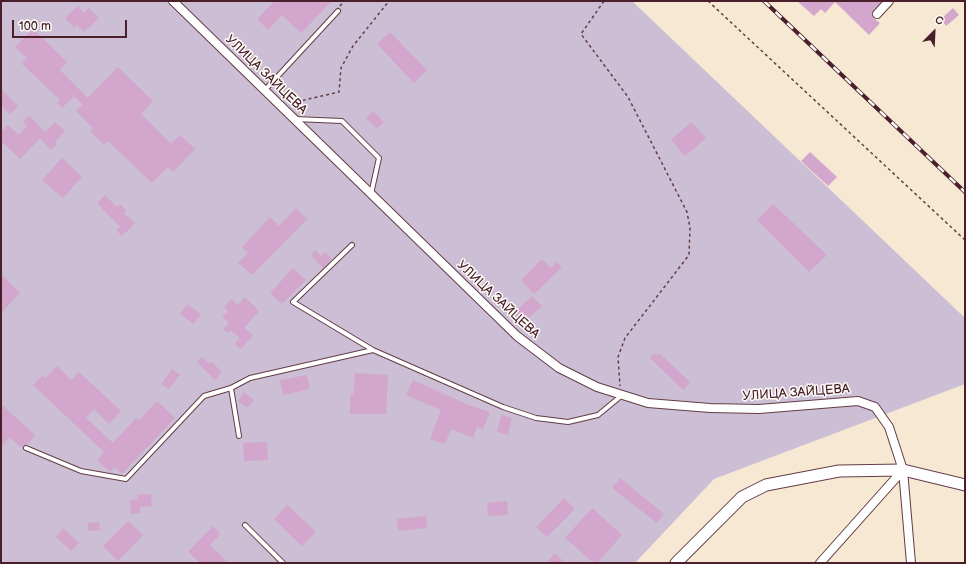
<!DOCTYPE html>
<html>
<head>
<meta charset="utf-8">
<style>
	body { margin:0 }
	#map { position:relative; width:966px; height:564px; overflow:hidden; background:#f6e8d2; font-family:"Balsamiq Sans",sans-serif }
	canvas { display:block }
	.frame { position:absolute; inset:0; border:2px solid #4a1f2b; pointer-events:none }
	.north { position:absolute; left:914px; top:12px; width:40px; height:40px; -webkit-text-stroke:3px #fdfcf7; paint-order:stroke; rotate:24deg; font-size:11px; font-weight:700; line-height:16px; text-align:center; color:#4a1f2b }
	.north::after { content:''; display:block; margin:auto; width:14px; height:18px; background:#4a1f2b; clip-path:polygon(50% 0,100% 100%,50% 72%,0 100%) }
	.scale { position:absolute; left:12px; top:20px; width:115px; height:18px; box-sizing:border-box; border:2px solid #4a1f2b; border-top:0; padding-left:5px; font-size:12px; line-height:14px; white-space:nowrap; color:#4a1f2b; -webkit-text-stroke:3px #fdfcf7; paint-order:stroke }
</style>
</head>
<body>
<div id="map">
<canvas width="966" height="564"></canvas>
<div class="frame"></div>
<div class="north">С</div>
<div class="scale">100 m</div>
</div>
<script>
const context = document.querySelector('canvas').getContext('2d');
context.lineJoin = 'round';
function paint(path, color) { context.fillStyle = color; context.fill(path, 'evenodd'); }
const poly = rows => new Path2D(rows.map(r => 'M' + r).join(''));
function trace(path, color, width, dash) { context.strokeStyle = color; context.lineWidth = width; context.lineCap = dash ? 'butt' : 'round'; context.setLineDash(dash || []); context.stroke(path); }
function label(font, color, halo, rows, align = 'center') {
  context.font = font + ' "Balsamiq Sans",sans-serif'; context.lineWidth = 3; context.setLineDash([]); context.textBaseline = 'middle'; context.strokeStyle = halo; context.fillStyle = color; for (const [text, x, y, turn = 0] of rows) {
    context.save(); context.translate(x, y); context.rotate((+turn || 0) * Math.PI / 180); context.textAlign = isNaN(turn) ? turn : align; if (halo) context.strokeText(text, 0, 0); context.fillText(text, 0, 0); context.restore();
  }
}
paint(poly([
	[1,1,632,1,965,318,965,384,714,479,635,563,1,563]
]), '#ccbed4');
paint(poly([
	[275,1,332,1,301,33,282,15,268,30,257,19],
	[797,1,882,1,872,13,873,18,880,23,869,35,835,2,825,13,821,9,814,16],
	[78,6,84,13,89,8,99,18,84,32,77,25,74,28,65,18],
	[953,8,959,15,946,26,941,19],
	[33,29,67,62,60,70,88,98,118,67,153,101,141,114,171,144,180,135,195,149,173,172,168,167,152,183,108,141,104,145,90,131,93,128,76,111,83,105,74,96,62,108,57,103,60,100,22,64,27,58,15,47],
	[390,32,427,70,414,83,377,44],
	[1,89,18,106,10,114,1,105],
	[373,111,384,122,377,128,366,118],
	[29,115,45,132,55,122,65,131,55,142,57,144,51,150,40,138,20,159,1,141,1,132,8,125,19,135,27,126,23,121],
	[691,122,706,138,685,156,671,140],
	[810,152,837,177,828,186,801,161],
	[62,158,82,177,63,198,42,180],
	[105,195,117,207,120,204,126,210,124,213,135,223,122,236,116,230,120,227,97,203],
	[773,204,827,255,809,272,757,220],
	[296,208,307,219,252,275,238,263,248,253,242,247,270,217,279,226],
	[315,250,321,256,325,252,332,259,323,268,311,255],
	[542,259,551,268,557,262,562,267,534,294,521,280],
	[293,268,306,280,282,304,270,293],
	[1,274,20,293,1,313],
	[532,296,542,306,521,325,512,315],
	[245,297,259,311,244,328,253,335,241,349,235,344,240,338,230,330,228,333,223,329,229,323,222,317,228,311,224,307,231,299,238,305],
	[187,304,201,314,193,324,180,314],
	[654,353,656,355,659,353,690,382,683,390,650,358],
	[202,357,209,364,211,361,222,372,215,380,197,362],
	[57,366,71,380,79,372,121,411,109,424,94,409,86,418,113,443,136,418,139,420,157,401,175,418,122,474,115,467,110,472,97,460,104,452,33,385,43,375,46,378],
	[172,369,180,375,169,389,161,384],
	[355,373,388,375,386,414,350,414,350,395,353,395],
	[307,375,310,389,283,395,280,380],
	[413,380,471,406,490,412,483,429,477,427,473,438,451,429,445,444,430,439,441,410,406,395],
	[244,392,254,400,247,408,238,401],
	[1,404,35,435,27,445,24,445,23,449,9,437,1,446],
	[501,415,512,418,508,435,497,432],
	[267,442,268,460,244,461,243,443],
	[620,478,664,514,657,523,612,488],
	[151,494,152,506,140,507,140,513,131,514,130,500,138,499,137,495],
	[564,498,575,509,547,537,536,527],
	[507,501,508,515,488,516,487,503],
	[287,505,316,532,302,546,274,519],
	[592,508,622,535,597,563,594,563,565,538],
	[426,516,427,528,398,531,397,519],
	[128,521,143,535,118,561,103,546],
	[99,522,100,530,88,531,88,523],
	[213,526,220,534,210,545,229,563,200,563,188,552],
	[63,528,79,543,71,551,56,537],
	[555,553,565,563,546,563]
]), '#d2a6cd');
const lane = poly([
	[265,90,338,11],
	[295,119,342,121,379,158,371,194],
	[352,245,293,302,373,350],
	[239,436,231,388,250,378,373,350,503,407,536,418,568,422,598,415,621,396],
	[26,448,81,471,126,479,204,396,231,388],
	[245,525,283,563]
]);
const street = poly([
	[173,1,517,336,559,368,597,387,648,403,710,408,759,409,858,401,875,407,889,427,903,470,911,563],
	[877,14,889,1],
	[820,563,903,470]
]);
const secondary = poly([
	[676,563,742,497,766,485,839,471,903,470,965,485]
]);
trace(lane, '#643d44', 6);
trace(street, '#643d44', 10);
trace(secondary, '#643d44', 13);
trace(poly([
	[604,1,581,34,628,97,687,212,690,228,689,255,625,338,618,357,620,386],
	[708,1,965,240],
	[340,6,344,1],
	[293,107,300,101,339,92,341,68,353,46,389,1]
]), '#643d44', 1.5, [3, 3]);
trace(lane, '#fff', 4);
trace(street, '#fff', 8);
trace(secondary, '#fff', 11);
const rail = poly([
	[764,1,965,192]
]);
trace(rail, '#4a1f2b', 4);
trace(rail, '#fdfcf7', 2.5, [8]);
label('13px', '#4a1f2b', '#fdfcf7', [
	["УЛИЦА ЗАЙЦЕВА",266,75,44],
	["УЛИЦА ЗАЙЦЕВА",498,300,43],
	["УЛИЦА ЗАЙЦЕВА",796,393,-4]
]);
</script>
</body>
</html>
